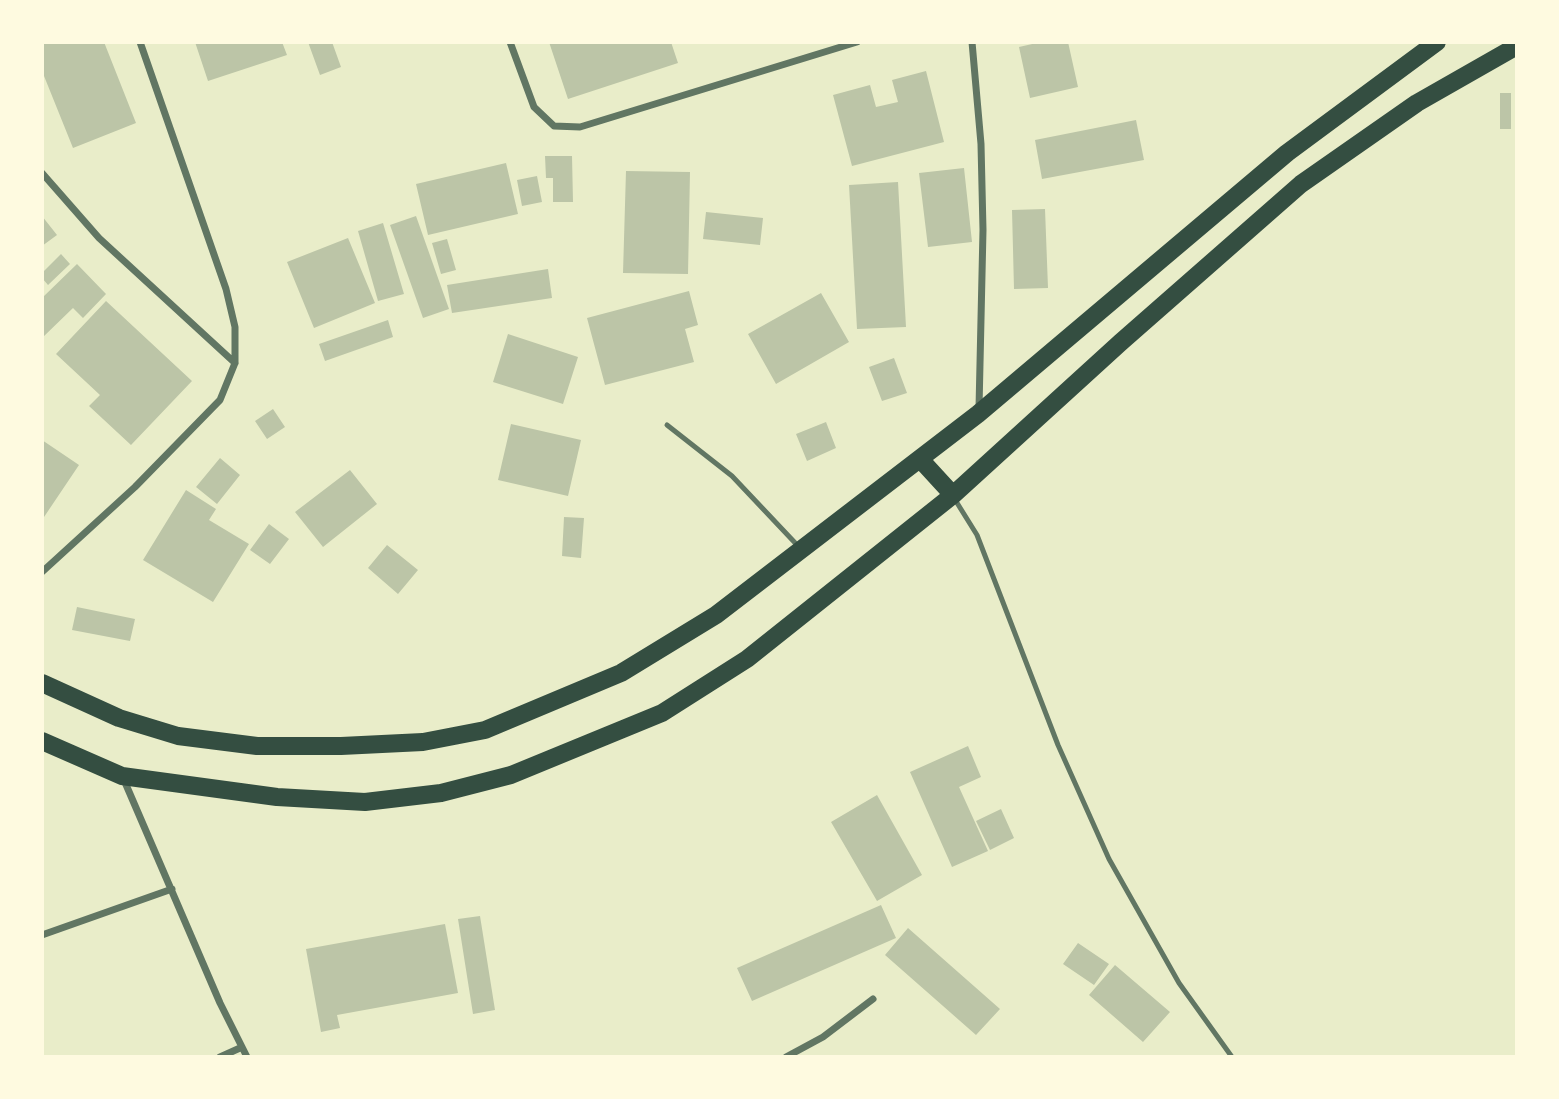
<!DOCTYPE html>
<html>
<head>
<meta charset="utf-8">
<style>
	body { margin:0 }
	#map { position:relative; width:1559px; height:1099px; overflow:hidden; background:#e9edc9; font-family:"Times New Roman",serif }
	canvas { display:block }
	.frame { position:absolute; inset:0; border:44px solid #fefae0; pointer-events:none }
</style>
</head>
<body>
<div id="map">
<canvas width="1559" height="1099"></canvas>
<div class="frame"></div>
</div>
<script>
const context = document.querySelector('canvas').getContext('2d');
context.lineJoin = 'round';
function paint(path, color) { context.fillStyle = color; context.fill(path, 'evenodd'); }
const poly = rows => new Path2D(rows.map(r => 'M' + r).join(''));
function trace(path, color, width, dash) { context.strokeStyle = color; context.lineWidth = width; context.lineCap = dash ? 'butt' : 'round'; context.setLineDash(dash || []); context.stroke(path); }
paint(poly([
	[42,42,104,42,136,123,73,148,42,71],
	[195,42,282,42,287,55,208,81],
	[308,42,332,42,341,67,320,75],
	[549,42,671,42,678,63,568,99],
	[1041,42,1068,42,1078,87,1030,98,1019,47],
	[926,71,944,142,852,166,833,95,870,85,876,107,898,102,892,80],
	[1500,93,1511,93,1511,129,1500,129],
	[1136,120,1144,160,1042,179,1035,140],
	[545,156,572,156,573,202,553,202,553,178,546,178],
	[506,163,518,214,428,235,416,184],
	[964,168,972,242,928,247,919,173],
	[626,171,690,172,688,274,623,273],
	[537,176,542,202,522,206,517,180],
	[898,182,906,327,857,329,849,185],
	[1045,209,1048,288,1014,289,1012,210],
	[706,212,763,218,760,245,703,239],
	[42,216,57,235,42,246],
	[416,216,449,309,423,318,390,225],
	[383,223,404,294,378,301,358,231],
	[348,238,375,303,314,328,287,262],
	[447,239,456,270,441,274,432,243],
	[61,254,70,264,48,285,42,278,42,273],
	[77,264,106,294,83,318,73,308,42,338,42,298],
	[548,269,552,298,452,313,447,285],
	[689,291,698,325,685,329,694,362,605,385,587,318],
	[821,293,849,342,776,384,748,334],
	[106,301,192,381,131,445,89,406,100,395,56,354],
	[388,320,393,337,325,361,319,344],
	[508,334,578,357,563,404,493,382],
	[894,358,907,393,882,401,869,367],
	[273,409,285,427,267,439,255,421],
	[826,422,836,448,807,461,796,434],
	[511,424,581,440,568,496,498,480],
	[42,440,79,465,42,520],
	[220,458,240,475,217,504,196,487],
	[350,470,377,504,323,547,295,512],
	[186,490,216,509,209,520,249,544,213,602,143,560],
	[564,517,584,518,581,558,562,556],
	[269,524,289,539,270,564,250,550],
	[387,545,418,570,398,594,368,568],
	[77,607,135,619,130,641,72,630],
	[968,746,981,777,959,787,988,851,952,867,910,772],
	[877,795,922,875,877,901,831,822],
	[1001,809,1014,838,990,850,976,821],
	[881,905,896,938,752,1001,737,968],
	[480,916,495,1010,473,1014,458,919],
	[445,924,458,993,337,1015,340,1028,321,1032,306,949],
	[908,928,1000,1009,976,1035,885,955],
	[1078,943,1109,964,1094,985,1063,964],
	[1115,965,1170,1012,1143,1042,1089,995]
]), '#bcc5a7');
trace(poly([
	[667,425,732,476,799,547],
	[954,498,977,535,1058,745,1109,859,1179,983,1232,1057]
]), '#617663', 5);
trace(poly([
	[510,42,534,107,554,126,580,127,857,42],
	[972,42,981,144,983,230,979,408],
	[42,173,99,238,235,363],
	[42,572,135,487,220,400,235,363,235,327,226,289,140,42],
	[124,780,220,1003,247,1057],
	[42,935,172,889],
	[220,1057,240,1048],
	[786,1057,823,1037,873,999]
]), '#617663', 7);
trace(poly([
	[920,459,953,495],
	[42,683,119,718,178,736,257,746,341,746,423,742,485,730,621,673,716,615,978,414,1287,153,1437,42],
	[42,741,122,776,277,797,365,802,441,793,511,775,662,713,747,659,953,495,1121,342,1301,184,1417,103,1517,46]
]), '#344e41', 18);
</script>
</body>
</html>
